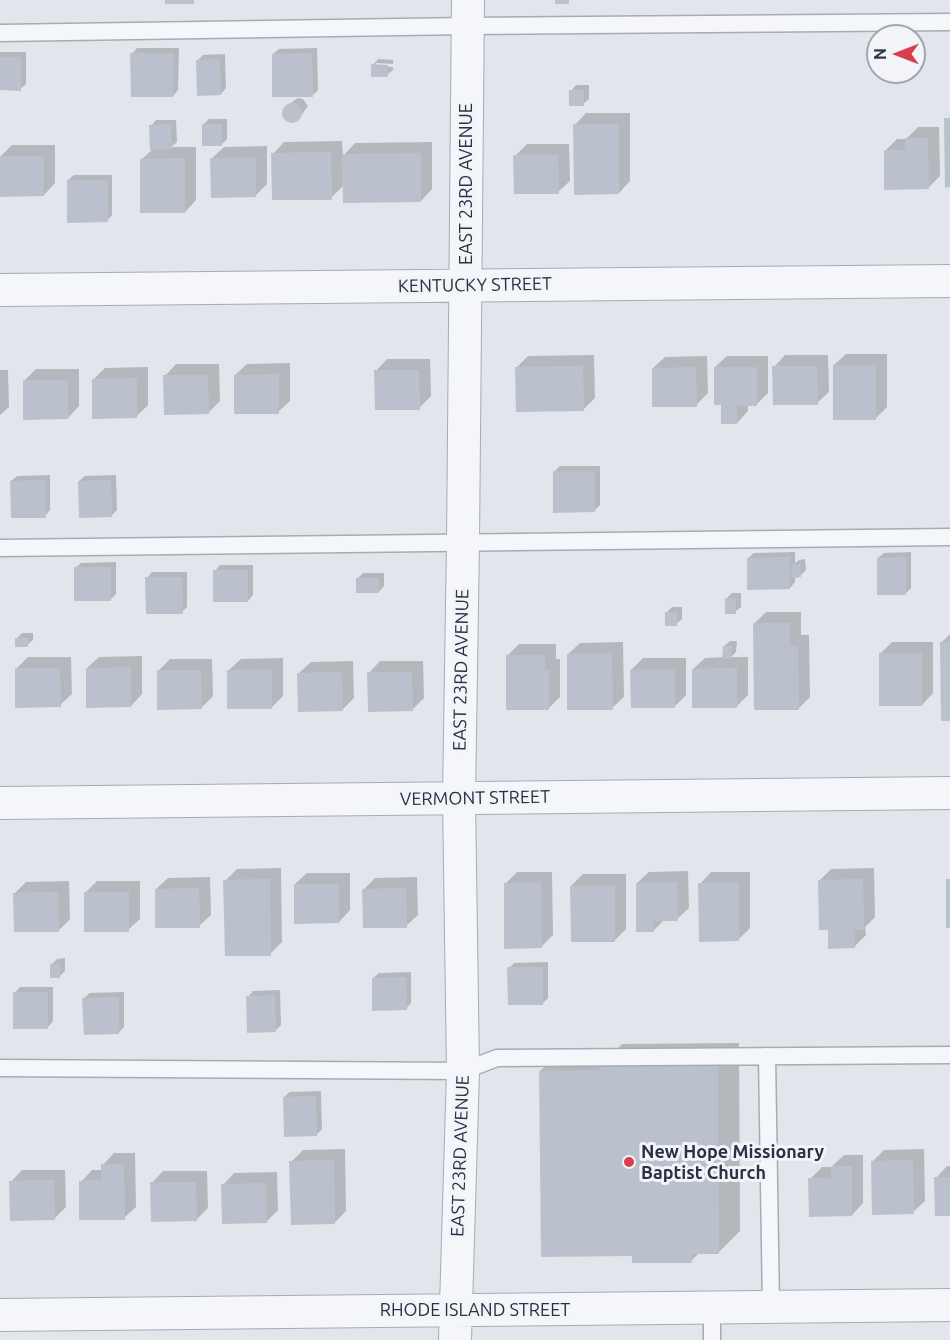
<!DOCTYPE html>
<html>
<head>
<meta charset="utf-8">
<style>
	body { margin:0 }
	#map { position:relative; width:950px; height:1340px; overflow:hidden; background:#e2e5eb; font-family:Ubuntu,sans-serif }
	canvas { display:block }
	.north { position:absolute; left:866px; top:24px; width:60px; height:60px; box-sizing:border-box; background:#f2f4f8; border:2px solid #a1a6b0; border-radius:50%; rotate:270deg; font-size:16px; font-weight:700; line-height:24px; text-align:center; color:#283145 }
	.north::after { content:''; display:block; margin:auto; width:21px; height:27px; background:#d93e4f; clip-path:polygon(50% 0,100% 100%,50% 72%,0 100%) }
</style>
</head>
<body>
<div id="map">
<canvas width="950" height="1340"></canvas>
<div class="north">N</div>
</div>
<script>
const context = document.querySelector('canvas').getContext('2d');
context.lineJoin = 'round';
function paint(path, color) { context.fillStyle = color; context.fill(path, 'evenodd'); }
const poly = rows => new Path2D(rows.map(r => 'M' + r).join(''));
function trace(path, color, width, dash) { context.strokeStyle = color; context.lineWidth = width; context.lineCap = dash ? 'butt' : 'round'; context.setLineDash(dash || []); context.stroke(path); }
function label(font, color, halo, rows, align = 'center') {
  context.font = font + ' Ubuntu,sans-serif'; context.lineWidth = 6; context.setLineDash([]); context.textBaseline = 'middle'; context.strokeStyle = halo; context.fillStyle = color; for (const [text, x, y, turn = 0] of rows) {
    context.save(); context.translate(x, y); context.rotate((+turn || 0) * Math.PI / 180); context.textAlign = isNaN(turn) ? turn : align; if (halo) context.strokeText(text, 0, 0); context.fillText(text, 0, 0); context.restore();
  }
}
paint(poly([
	[137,48,179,48,178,90,173,96,132,54],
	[317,48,318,90,312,96,273,54,279,49],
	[0,52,26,52,26,84,20,89,0,89],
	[225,54,226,88,221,94,198,60,203,55],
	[378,59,393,60,393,64,376,63,376,66,393,67,393,70,387,75,373,65],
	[576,85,589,85,589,99,583,104,571,91],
	[298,98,303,99,308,106,298,120,292,122,287,120,284,115,286,106],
	[586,113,630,113,630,181,619,193,575,125],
	[209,119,227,119,227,139,222,144,203,125],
	[156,120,176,120,177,142,171,147,196,147,196,200,185,212,142,159,152,150,151,126],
	[918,127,939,127,940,176,928,188,885,151,897,139,906,139],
	[342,141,343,156,355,143,432,142,432,189,421,201,344,185,331,198,273,154,284,142],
	[527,144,569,144,570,181,558,192,515,156],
	[12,145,55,145,55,183,44,195,0,157],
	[267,146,267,184,255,196,212,158,224,147],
	[74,175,112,175,112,215,107,221,68,180],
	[846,354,887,354,887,407,876,418,834,365],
	[594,355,595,398,583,410,517,367,528,356],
	[785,355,828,355,829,392,817,403,774,367],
	[707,356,708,393,696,405,653,368,665,357],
	[727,356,768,356,768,393,757,404,748,404,748,411,737,423,722,404,715,367],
	[387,359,430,359,431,396,419,408,376,371],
	[290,363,290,401,278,412,235,375,247,364],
	[176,364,219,364,220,401,208,413,165,376],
	[148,367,148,405,136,417,94,379,105,368],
	[36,369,79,369,79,406,68,418,24,381],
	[0,370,8,370,9,407,0,415],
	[560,466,600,466,600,505,594,511,554,472],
	[50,475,50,510,45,516,11,481,17,476],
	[116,475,117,510,111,516,79,481,85,476],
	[795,552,795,563,799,560,805,559,806,570,800,576,795,576,795,582,790,588,748,558,754,553],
	[911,552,911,588,906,593,878,558,884,553],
	[116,562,116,594,111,599,75,568,81,563],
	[220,565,253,565,253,595,248,601,215,571],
	[152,572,187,572,187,607,182,612,147,578],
	[363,573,384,573,384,586,379,592,357,579],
	[732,593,741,593,741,607,735,612,726,599],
	[672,607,682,607,682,619,676,624,666,613],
	[766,612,801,612,801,635,809,635,810,697,799,708,754,624],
	[22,633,33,633,33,640,27,645,16,639],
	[950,634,950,720,942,642],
	[730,641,737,641,736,652,731,657,748,657,748,695,737,706,693,669,705,658,724,657,724,646],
	[623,642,624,697,612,708,568,654,580,643],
	[892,642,933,642,933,693,922,705,880,654],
	[519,644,556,644,556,659,560,659,560,697,549,708,508,655],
	[142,656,142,694,131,706,87,668,99,657],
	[28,657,71,657,72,694,60,705,16,669],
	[283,658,283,696,272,707,229,670,241,659],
	[643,658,686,658,686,695,675,706,631,670],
	[170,659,212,659,213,696,201,708,158,671],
	[353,661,354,698,342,710,299,673,311,662],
	[380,661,423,661,424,698,412,710,369,673],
	[281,868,282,942,270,954,225,881,237,869],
	[874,868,875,917,865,927,866,935,854,947,829,929,820,880,831,869],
	[688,871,689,908,677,919,665,919,653,931,637,883,649,872],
	[517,872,552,872,553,935,541,947,505,884],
	[711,872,750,872,750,928,738,940,700,884],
	[307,873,350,873,350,910,339,922,295,884],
	[583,874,626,874,626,929,615,940,571,886],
	[210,877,211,915,199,926,156,889,168,878],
	[417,877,418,915,406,926,364,889,375,878],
	[69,881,70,919,58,931,15,893,26,882],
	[97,881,140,881,140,919,128,930,85,893],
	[65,958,65,971,60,976,52,964,57,959],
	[548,962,548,998,542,1004,509,968,514,963],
	[411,972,411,1003,406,1009,373,978,379,973],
	[20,987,53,987,53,1021,48,1027,15,993],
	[280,990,281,1025,275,1031,248,997,253,991],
	[124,992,124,1027,119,1032,84,998,90,993],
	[739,1043,740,1231,719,1252,700,1252,691,1261,634,1255,540,1071,562,1050,617,1049,622,1044],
	[321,1091,322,1129,317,1134,284,1097,290,1092],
	[345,1149,346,1211,334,1223,291,1162,303,1150],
	[924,1149,925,1201,913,1212,873,1161,884,1150],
	[114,1153,135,1153,136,1207,124,1218,81,1182,92,1170,103,1170,103,1165],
	[844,1155,863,1155,863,1203,852,1215,810,1179,822,1167,831,1167],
	[947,1166,950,1166,950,1214,936,1178],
	[22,1170,65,1170,66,1207,54,1219,11,1182],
	[163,1171,207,1171,208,1208,196,1220,152,1183],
	[277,1172,278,1210,267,1221,223,1185,234,1173]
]), '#0003');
paint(poly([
	[165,0,194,0,194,4,165,4],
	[555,0,569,0,569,4,555,4],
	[130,53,174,53,173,97,131,97],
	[312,53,313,97,272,97,272,54],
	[0,57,21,57,21,91,0,90],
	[220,59,221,95,197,96,196,60],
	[371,64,388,65,388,77,371,77],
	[569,90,584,90,584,106,569,106],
	'282 113a10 10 0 1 1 20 0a10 10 0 1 1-20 0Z',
	[944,118,950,118,950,187,945,188],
	[171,124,172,149,150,150,149,125],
	[202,124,222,124,222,146,202,146],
	[573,124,619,124,619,194,574,195],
	[905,138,928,138,929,189,884,190,884,150,905,150],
	[331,152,332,200,272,200,271,153],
	[421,153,421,202,343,203,342,154],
	[513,155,558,155,559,194,514,194],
	[0,156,44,156,44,196,0,197],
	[256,157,256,197,211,198,210,158],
	[185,158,185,213,140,213,140,159],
	[67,180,108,180,108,222,67,223],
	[833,365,876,365,876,420,833,420],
	[583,366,584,411,516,412,515,367],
	[772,366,817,366,818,405,773,405],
	[696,367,697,407,652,407,652,368],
	[714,367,757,367,757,406,737,406,737,424,721,424,721,405,714,405],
	[374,370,419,370,420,410,375,410],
	[279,374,279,414,234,414,234,375],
	[163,375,208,375,209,414,164,415],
	[137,378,137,418,92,419,92,379],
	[23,380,68,380,68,419,23,420],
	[553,471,595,471,595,512,553,513],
	[45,480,46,518,11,518,10,481],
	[111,480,112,517,79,518,78,481],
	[790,557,790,589,747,590,747,558],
	[906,557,906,595,877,595,877,558],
	[800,564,801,577,792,578,791,565],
	[74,567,111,567,111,601,74,601],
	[213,570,248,570,248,602,213,602],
	[145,577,182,577,183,614,146,614],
	[356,578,379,578,379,593,356,593],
	[725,598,736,598,736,614,725,614],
	[665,612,677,612,677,626,665,626],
	[753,623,790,623,790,646,798,646,799,710,754,710],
	[15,638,28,638,28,647,15,647],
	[940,642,950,642,950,721,941,721],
	[723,646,732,646,731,659,722,659],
	[612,653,613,710,567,710,567,654],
	[879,653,922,653,922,706,879,706],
	[506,655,545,655,545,670,549,670,549,710,506,710],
	[131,667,131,707,86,708,86,668],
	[15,668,60,668,61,707,15,708],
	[737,668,737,708,692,708,692,669],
	[272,669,272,709,227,709,227,670],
	[675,669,675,708,631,708,630,670],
	[157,670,201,670,202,709,157,710],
	[342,672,343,711,298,712,297,673],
	[367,672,412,672,413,711,368,712],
	[270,879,271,956,225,956,223,880],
	[863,879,864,930,854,930,855,948,828,949,828,930,819,930,818,880],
	[946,879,950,879,950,928,946,928],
	[677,882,678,921,654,921,654,932,636,932,636,883],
	[504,883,541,883,542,948,504,949],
	[698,883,739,883,739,941,699,942],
	[294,884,339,884,339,923,294,924],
	[615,885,615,942,571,942,570,886],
	[199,888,200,928,155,928,155,889],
	[406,888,407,928,363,928,362,889],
	[58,892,59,932,14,932,13,893],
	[84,892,129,892,129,932,84,932],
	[60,963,60,978,50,978,50,964],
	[507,967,543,967,543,1005,508,1005],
	[406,977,407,1010,372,1011,372,978],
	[13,992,48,992,48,1029,13,1029],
	[275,995,276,1032,247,1033,246,996],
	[119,997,119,1034,84,1035,82,998],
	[718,1064,719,1254,692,1254,692,1263,632,1263,632,1256,541,1257,539,1071,599,1070,599,1065],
	[316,1096,317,1136,284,1137,283,1097],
	[334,1160,335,1224,291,1225,289,1161],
	[913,1160,914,1214,872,1215,871,1161],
	[101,1164,124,1164,125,1220,79,1220,79,1181,101,1180],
	[831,1166,852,1166,852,1216,809,1217,808,1178,831,1178],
	[934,1177,950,1177,950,1216,935,1216],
	[54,1180,55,1220,10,1221,9,1181],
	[150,1182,196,1182,197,1221,151,1222],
	[266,1183,267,1223,222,1224,221,1184]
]), '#bbc1cc');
const lane = poly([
	[0,33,467,26,950,22],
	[0,548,950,537],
	[767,1056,771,1307],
	[0,1068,463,1071,497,1058,950,1055],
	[712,1308,712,1340]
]);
const street = poly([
	[0,290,950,281],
	[0,803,950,793],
	[0,1315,950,1305],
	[455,1340,463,1071,459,798,463,542,468,0]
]);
trace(lane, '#a6abb6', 19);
trace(street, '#a6abb6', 34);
trace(lane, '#f5f6f9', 16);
trace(street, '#f5f6f9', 32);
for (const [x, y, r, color] of [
	[629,1162,6,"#d93e4f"]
]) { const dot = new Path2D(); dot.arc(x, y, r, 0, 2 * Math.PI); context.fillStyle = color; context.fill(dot); trace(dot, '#f2f4f8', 2); }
label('18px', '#283145', '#f2f4f8', [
	["EAST 23RD AVENUE",466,184,-90],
	["KENTUCKY STREET",475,285,-1],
	["EAST 23RD AVENUE",461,670,-89],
	["VERMONT STREET",475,798,-1],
	["EAST 23RD AVENUE",460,1156,-88],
	["RHODE ISLAND STREET",475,1310]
]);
label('bold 18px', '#283145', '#f2f4f8', [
	["New Hope Missionary",641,1152],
	["Baptist Church",641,1173]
], 'left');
</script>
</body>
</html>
